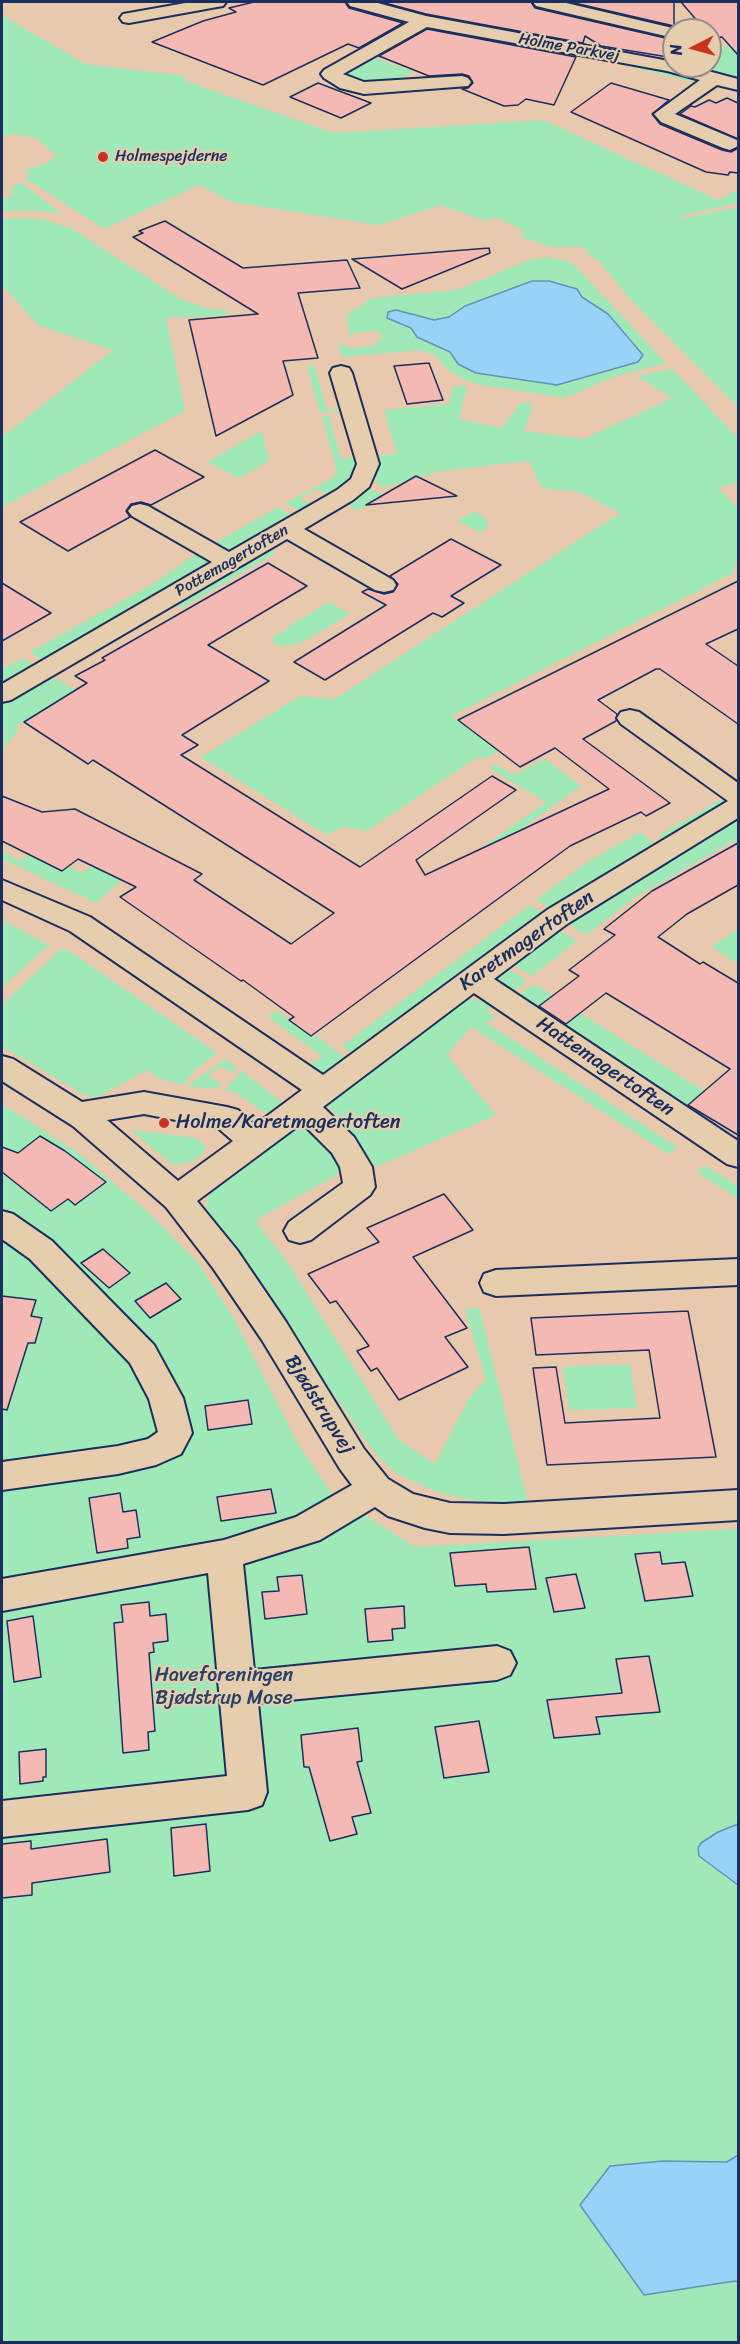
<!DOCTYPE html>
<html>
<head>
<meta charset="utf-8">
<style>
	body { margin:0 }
	#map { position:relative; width:740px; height:2344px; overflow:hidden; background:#e8c9ae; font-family:Sriracha,sans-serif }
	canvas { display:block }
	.frame { position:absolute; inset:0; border:3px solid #1b2f5e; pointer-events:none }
	.north { position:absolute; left:662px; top:18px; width:60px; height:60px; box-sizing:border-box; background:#e5cdad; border:2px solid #948e8d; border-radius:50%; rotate:264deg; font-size:16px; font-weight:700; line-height:24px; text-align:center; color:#1b2f5e }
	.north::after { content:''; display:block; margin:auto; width:21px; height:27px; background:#c8321e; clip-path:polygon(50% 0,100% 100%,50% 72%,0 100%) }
</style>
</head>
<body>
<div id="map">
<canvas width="740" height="2344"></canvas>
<div class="frame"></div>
<div class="north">N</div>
</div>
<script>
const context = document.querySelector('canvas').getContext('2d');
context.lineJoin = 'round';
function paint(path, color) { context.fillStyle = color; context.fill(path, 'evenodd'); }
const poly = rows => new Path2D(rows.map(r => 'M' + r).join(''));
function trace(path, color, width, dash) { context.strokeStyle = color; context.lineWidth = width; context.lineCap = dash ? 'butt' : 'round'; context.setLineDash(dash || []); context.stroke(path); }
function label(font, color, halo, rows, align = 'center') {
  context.font = font + ' Sriracha,sans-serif'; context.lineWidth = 4.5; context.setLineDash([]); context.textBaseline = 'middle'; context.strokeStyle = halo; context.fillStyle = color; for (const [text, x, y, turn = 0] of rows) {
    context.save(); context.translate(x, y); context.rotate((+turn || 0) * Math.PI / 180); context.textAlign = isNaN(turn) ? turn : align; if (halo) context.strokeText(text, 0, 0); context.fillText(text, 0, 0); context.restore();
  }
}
paint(poly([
	[2,15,85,64,186,76,183,80,334,133,543,120,718,200,738,190,738,203,679,216,681,219,738,207,738,407,632,301,597,259,586,254,591,251,579,247,551,247,519,236,525,231,496,217,485,221,441,205,379,225,232,202,199,185,104,229,25,178,30,173,22,171,47,163,56,156,36,138,14,134,2,136],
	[423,28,653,67,698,79,698,83,614,63,426,30,419,31],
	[738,44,738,77,696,66,710,66,710,50],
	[372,57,415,72,406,75,404,80,365,83,344,75,345,72],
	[20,182,62,214,38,211,2,211,2,201,14,193,10,188],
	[15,218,42,219,71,228,182,300,205,308,226,310,227,315,166,318,185,411,2,507,2,437,113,350,38,325,2,285,2,219],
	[548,257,570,262,576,267,666,363,611,378,565,398,474,384,449,371,436,356,420,350,342,357,338,343,351,348,377,346,375,341,383,339,379,331,356,332,350,336,346,315,372,298,457,290,529,260],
	[577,289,582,297,608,314,642,355,638,362,557,385,476,373,458,364,450,352,417,337,411,328,416,316,434,320,449,317,465,306],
	[314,365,327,410,341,409,342,411,320,413,307,366],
	[672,369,738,438,738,482,718,488,738,508,738,553,733,573,451,716,498,751,487,758,476,758,367,831,345,827,333,831,327,835,201,757,300,696,335,699,620,513,579,492,542,488,529,461,441,471,384,487,375,483,379,456,397,453,384,410,449,404,453,387,463,385,467,387,459,419,502,428,520,403,533,404,524,431,584,439,672,398,637,376],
	[322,416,329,416,341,459,357,457,358,468,350,482,329,496,317,489,300,498,312,505,302,512,285,503,332,478,337,472],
	[262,431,269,461,239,478,207,462],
	[367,488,384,495,358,511,345,504],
	[278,507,293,516,227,554,211,545],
	[474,512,485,517,488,528,480,532,457,521],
	[266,547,276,553,182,608,173,602],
	[195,555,210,563,43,661,30,652,154,583],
	[329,602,350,614,304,641,288,646,275,645,272,639,275,635,287,630,286,628],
	[23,658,34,666,2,686,2,669],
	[47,674,81,693,55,710,48,707,37,714,31,724,24,721,15,727,19,730,2,749,2,702],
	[545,759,581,786,427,897,477,851,546,802,489,768,495,764,513,775],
	[726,797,729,802,698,819,697,824,664,839,659,835],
	[738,818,738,838,634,898,589,933,583,934,568,923],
	[640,832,653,843,552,909,536,900,586,863],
	[2,851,20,862,28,854,62,871,68,866,83,873,92,865,117,878,121,875,125,877,96,903,2,859],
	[530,905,544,914,355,1056,342,1046],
	[2,920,49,945,2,987],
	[558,929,577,941,532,976,512,964],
	[738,929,738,963,711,947],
	[61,949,68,950,217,1053,194,1070,183,1085,158,1078,147,1070,101,1095,91,1097,83,1094,2,1046,2,1005],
	[508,968,525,979,524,984,510,994,498,985,496,977],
	[531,986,538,986,553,996,536,1009,516,997],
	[466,998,482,1001,492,1007,487,1011,495,1016,487,1023,677,1147,668,1154,471,1027,447,1055,496,1115,376,1167,328,1105],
	[278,1011,312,1037,315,1035,349,1060,326,1076,319,1076,306,1068,322,1056,268,1017],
	[580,1013,704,1091,688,1105,562,1027],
	[225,1059,237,1068,231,1072,220,1066,208,1076,221,1084,216,1089,187,1086],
	[242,1071,286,1105,273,1118,236,1093,225,1090],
	[2,1104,77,1152,148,1212,198,1263,235,1320,299,1446,333,1495,415,1547,738,1529,738,1824,718,1832,738,1885,738,2155,727,2162,663,2161,610,2166,738,2282,738,2342,2,2342],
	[297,1128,306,1128,320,1135,340,1165,340,1170,337,1175,256,1220,261,1229,284,1257,399,1440,435,1464,469,1398,486,1379,465,1310,479,1307,528,1503,475,1501,436,1492,396,1473,374,1452,211,1218,207,1210,207,1199,215,1188],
	[131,1130,191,1137,199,1140,205,1146,205,1150,196,1160,180,1165,171,1164],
	[704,1165,738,1186,738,1199,697,1172],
	[630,1364,637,1408,569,1410,563,1367]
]), '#9fe9b8');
const water = poly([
	[532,281,549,281,577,289,582,297,608,314,643,355,638,362,557,385,476,373,458,364,450,352,417,337,411,328,387,318,388,312,396,310,434,320,449,317,465,306,532,281],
	[738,1824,738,1885,699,1856,698,1848,701,1843,718,1832,738,1824],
	[738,2155,738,2282,735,2281,644,2295,580,2205,610,2166,663,2161,727,2162,738,2155]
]);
paint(water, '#95d4f6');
trace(water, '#6492b9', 1.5);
const building = poly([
	[254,2,345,2,349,8,403,23,359,48,348,44,263,85,152,42,203,21,236,12,229,8,254,2],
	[381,2,531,2,535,8,674,40,674,58,601,46,585,36,583,43,426,14,381,2],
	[570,2,674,2,674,26,570,2],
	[681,2,738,2,738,55,722,37,711,38,710,30,705,30,681,2],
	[427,29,576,57,554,105,526,99,518,105,504,106,462,89,468,88,473,83,469,76,462,74,429,76,379,56,427,29],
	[318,83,371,103,341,118,290,97,318,83],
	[611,83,669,100,652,114,660,124,722,150,731,152,738,148,738,173,730,172,728,175,706,172,571,112,611,83],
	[727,98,738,103,738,139,680,114,691,106,695,107,709,100,716,103,727,98],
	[165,221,243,268,347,260,360,288,298,293,318,358,283,361,293,395,216,436,189,320,258,314,133,237,143,233,139,231,165,221],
	[489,248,490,253,402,289,352,259,489,248],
	[429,363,443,400,407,404,394,366,429,363],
	[155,450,204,477,151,505,141,502,131,504,126,511,130,517,68,551,20,522,155,450],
	[416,476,457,496,366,505,416,476],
	[451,539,501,565,451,596,464,603,442,617,433,613,325,680,294,662,386,605,362,592,368,589,384,594,393,592,398,584,390,576,451,539],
	[268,563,307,586,208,645,269,681,182,735,198,745,181,755,360,867,492,776,516,790,416,860,425,875,609,789,555,748,520,767,458,720,738,581,738,629,706,644,738,666,738,724,660,669,656,669,598,700,617,714,616,721,583,739,670,803,646,816,641,812,570,846,311,1036,289,1020,294,1017,243,980,241,981,120,897,136,887,78,859,62,871,2,841,2,796,42,812,75,809,202,874,194,880,291,944,334,913,93,760,88,764,24,722,87,683,75,676,105,660,102,658,268,563],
	[2,583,51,613,2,641,2,583],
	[738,843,738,885,687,914,658,937,700,964,703,962,738,983,738,1135,688,1105,730,1069,606,993,566,1024,539,1006,579,976,569,970,615,935,604,929,652,891,738,843],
	[40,1136,65,1151,106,1182,75,1205,68,1199,51,1211,2,1172,2,1147,18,1153,40,1136],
	[444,1194,473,1230,413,1257,467,1328,445,1337,468,1367,399,1400,377,1368,371,1371,357,1351,369,1346,336,1301,330,1303,308,1274,379,1242,367,1228,444,1194],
	[103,1249,130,1273,109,1288,81,1263,103,1249],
	[166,1283,181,1299,150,1318,135,1301,166,1283],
	[2,1296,36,1300,31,1316,42,1318,35,1343,28,1343,7,1410,2,1409,2,1296],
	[688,1311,716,1457,547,1465,533,1368,556,1367,565,1423,660,1418,649,1350,536,1355,531,1318,688,1311],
	[248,1400,252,1424,208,1430,205,1406,248,1400],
	[271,1489,276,1513,221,1521,217,1497,271,1489],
	[120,1493,123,1512,136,1510,140,1537,127,1539,128,1548,97,1553,89,1498,120,1493],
	[529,1547,536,1589,487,1592,486,1584,455,1586,450,1553,529,1547],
	[660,1552,662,1564,685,1562,693,1596,645,1601,635,1554,660,1552],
	[576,1574,585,1608,554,1612,546,1578,576,1574],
	[302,1575,307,1614,265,1619,262,1592,279,1591,277,1577,302,1575],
	[149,1602,150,1616,166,1614,168,1641,153,1643,154,1652,149,1653,155,1731,148,1732,149,1750,123,1753,114,1623,123,1622,121,1605,149,1602],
	[404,1606,405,1628,392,1629,393,1640,368,1642,365,1609,404,1606],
	[33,1616,41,1677,14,1682,7,1621,33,1616],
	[649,1656,660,1712,596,1717,600,1734,554,1738,547,1700,622,1693,616,1659,649,1656],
	[479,1721,489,1772,444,1778,435,1727,479,1721],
	[358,1728,362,1761,357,1762,371,1813,352,1817,357,1834,330,1841,309,1767,304,1767,301,1735,358,1728],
	[46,1749,46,1777,43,1777,43,1781,20,1784,19,1752,46,1749],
	[206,1824,210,1871,174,1876,171,1828,206,1824],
	[107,1839,110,1872,32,1883,32,1895,2,1898,2,1844,31,1841,31,1849,107,1839]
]);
paint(building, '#f5b9b4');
trace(building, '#1b2f5e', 1.5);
const minor = poly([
	[191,2,226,2,223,6,217,7,129,23,123,22,120,18,123,14,129,13,191,2],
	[347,2,374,2,426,16,669,61,674,62,674,66,689,66,738,79,738,90,717,85,675,114,737,140,738,146,730,150,723,148,661,122,654,114,700,80,667,71,427,27,343,74,364,82,462,76,468,78,471,82,468,86,364,94,340,88,324,78,321,74,324,70,409,22,350,6,347,2],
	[533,2,562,2,681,30,674,30,674,38,536,6,533,2],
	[341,366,349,368,352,373,379,464,369,487,353,500,304,529,393,580,396,585,393,590,384,592,375,590,287,539,11,700,2,702,2,684,212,562,132,516,128,511,132,506,140,504,148,506,229,552,337,490,351,479,357,464,330,373,333,368,341,366],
	[630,710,639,712,738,783,738,818,567,924,494,979,738,1141,738,1167,727,1164,474,993,323,1107,354,1137,372,1167,375,1187,370,1195,311,1240,300,1243,289,1240,284,1231,289,1222,343,1183,340,1167,332,1153,302,1123,197,1201,237,1250,286,1322,364,1449,388,1479,413,1494,450,1503,504,1504,738,1490,738,1520,504,1534,450,1533,425,1528,388,1516,375,1507,320,1540,243,1564,254,1670,497,1646,510,1651,516,1663,510,1675,497,1680,258,1703,267,1792,262,1805,248,1810,2,1837,2,1801,227,1776,208,1573,2,1611,2,1579,224,1540,296,1517,352,1485,340,1469,262,1340,213,1268,166,1207,73,1126,2,1081,2,1056,13,1059,82,1102,144,1092,227,1107,238,1110,255,1125,302,1090,70,931,2,900,2,880,90,917,323,1075,547,910,728,801,621,724,617,718,621,712,630,710],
	[144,1114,218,1128,233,1141,178,1181,107,1120,144,1114],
	[2,1211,13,1214,52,1241,154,1345,183,1398,192,1433,181,1454,156,1465,118,1474,2,1490,2,1462,118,1446,148,1439,158,1432,149,1399,130,1363,30,1259,2,1239,2,1211],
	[738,1259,738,1285,496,1296,484,1292,480,1283,484,1274,496,1270,738,1259]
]);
trace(minor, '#1b2f5e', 4);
paint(minor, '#e5cdad');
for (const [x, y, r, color] of [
	[103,157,6,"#c8321e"],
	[164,1123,6,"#c8321e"]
]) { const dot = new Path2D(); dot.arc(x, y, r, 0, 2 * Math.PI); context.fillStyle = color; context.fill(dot); trace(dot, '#e5cdad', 2); }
label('16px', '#1b2f5e', '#e5cdad', [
	["Holme Parkvej",569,48,10],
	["Pottemagertoften",232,561,-30]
]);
label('16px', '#1b2f5e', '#e5cdad', [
	["Holmespejderne",115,157]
], 'left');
label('20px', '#1b2f5e', '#e5cdad', [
	["Karetmagertoften",527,941,-35],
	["Hattemagertoften",605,1067,34],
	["Bjødstrupvej",319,1405,58]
]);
label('20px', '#1b2f5e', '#e5cdad', [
	["Holme/Karetmagertoften",176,1123]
], 'left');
label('20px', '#284267', '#e5cdad', [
	["Haveforeningen",224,1676],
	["Bjødstrup Mose",224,1699]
]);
</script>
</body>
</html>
